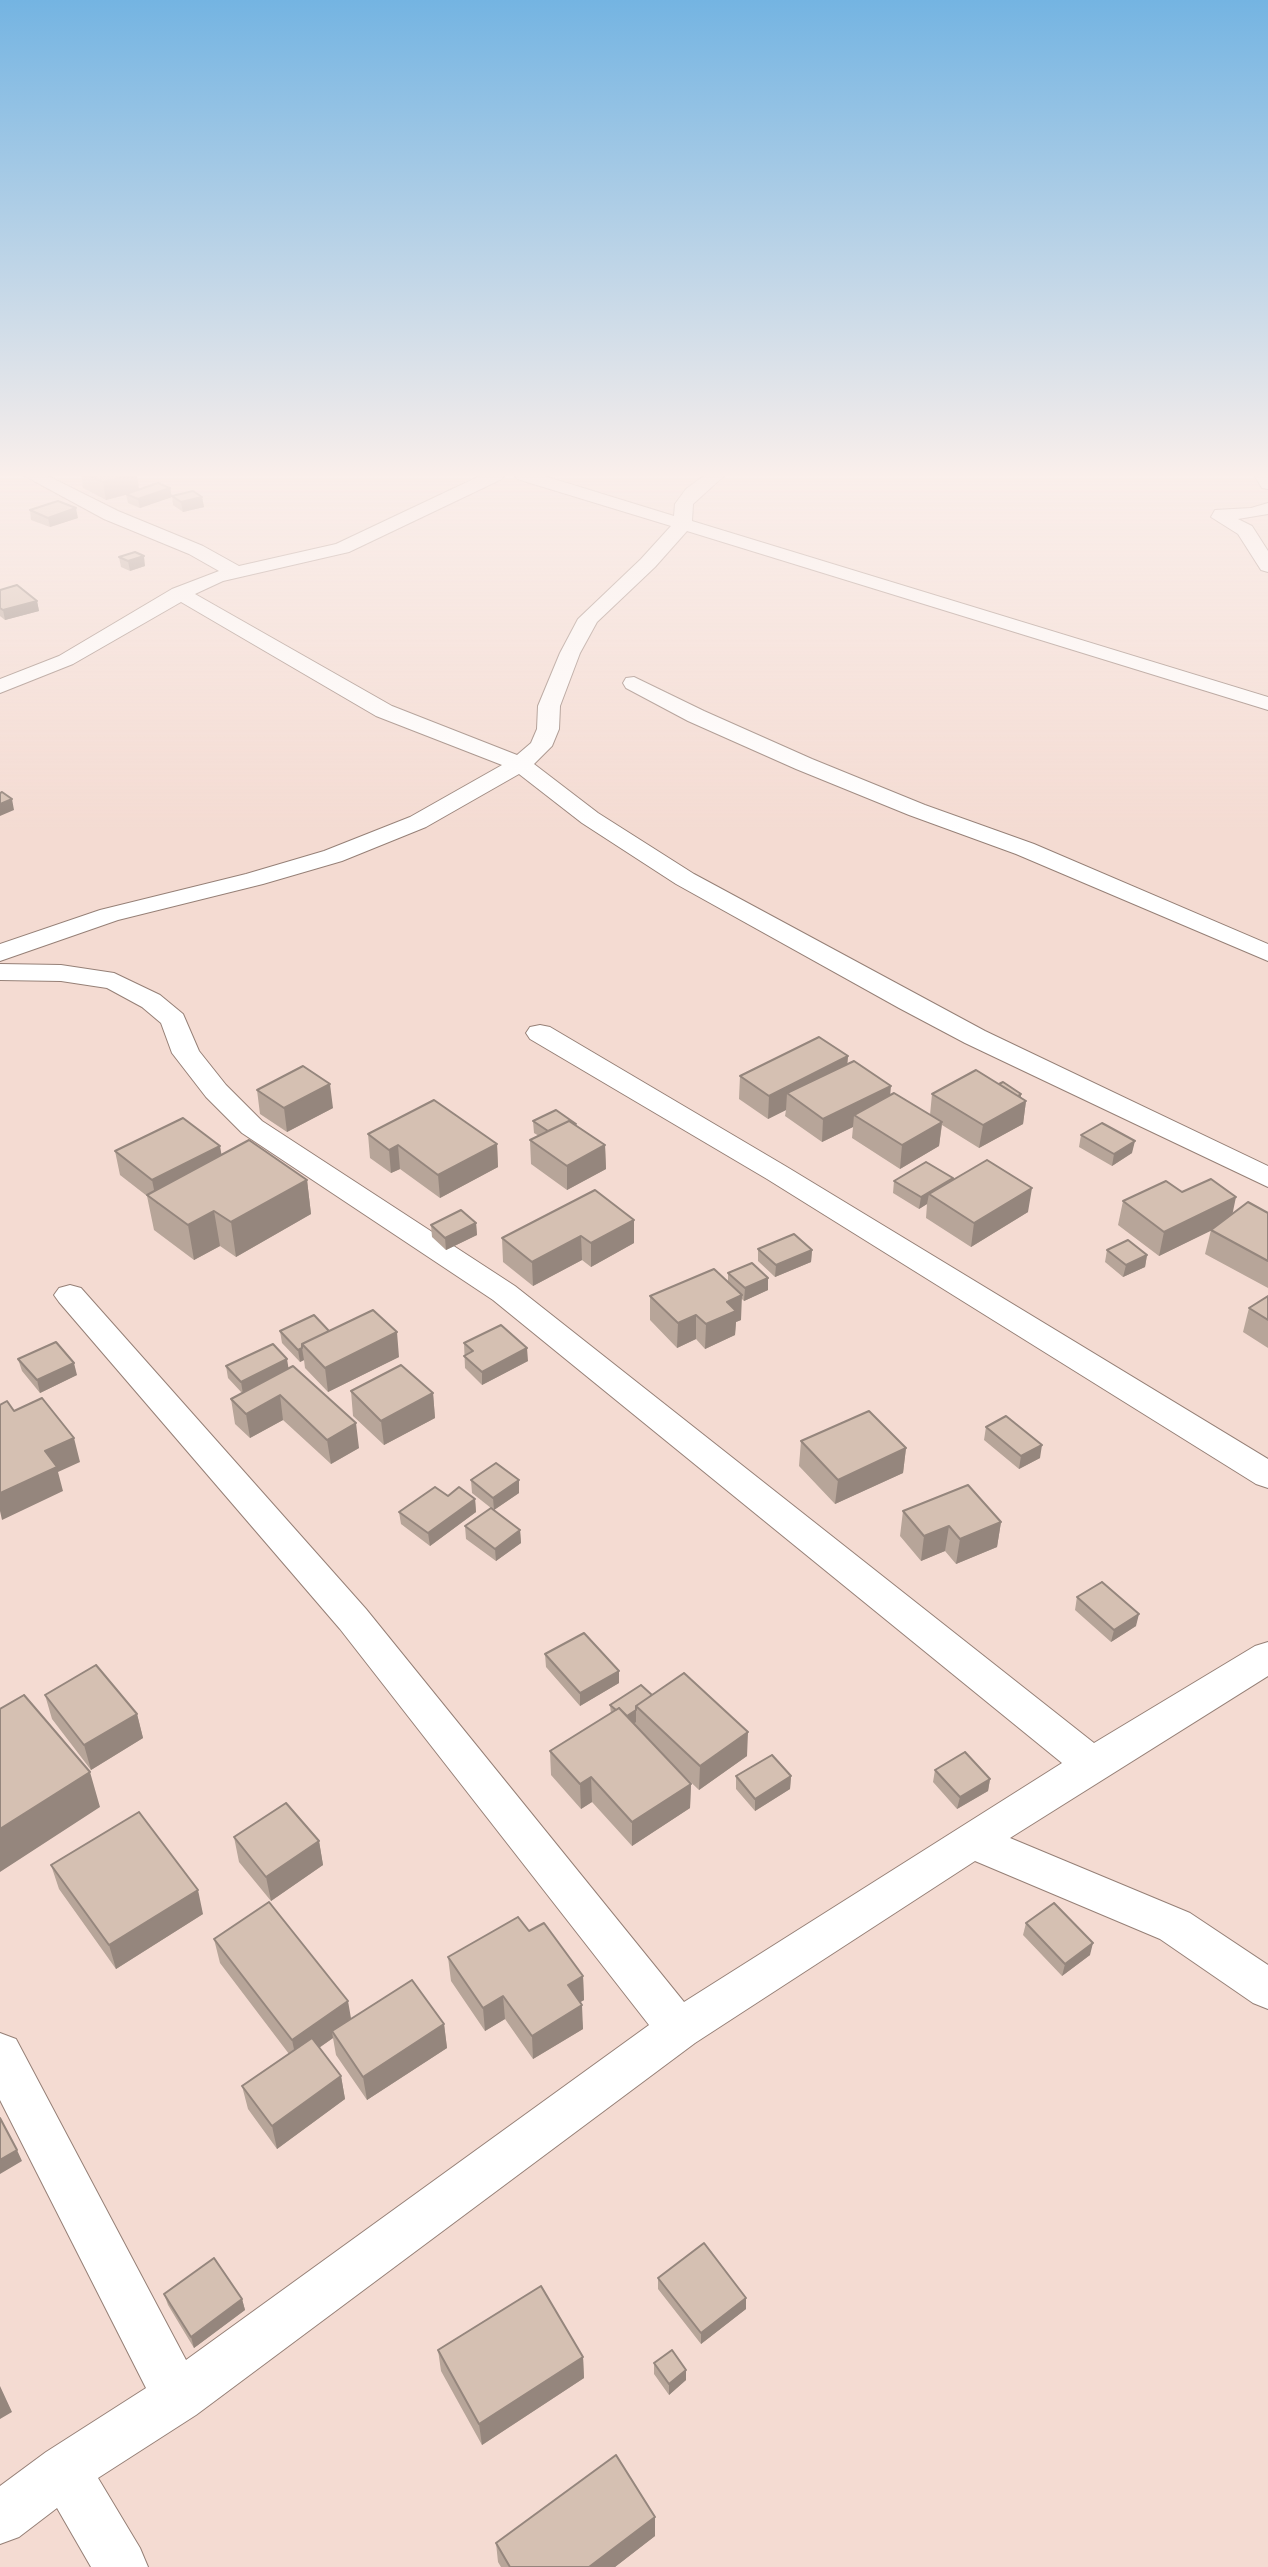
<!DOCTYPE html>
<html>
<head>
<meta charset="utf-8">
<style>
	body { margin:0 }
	canvas { display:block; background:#f4dbd2 }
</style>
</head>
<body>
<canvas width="1268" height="2567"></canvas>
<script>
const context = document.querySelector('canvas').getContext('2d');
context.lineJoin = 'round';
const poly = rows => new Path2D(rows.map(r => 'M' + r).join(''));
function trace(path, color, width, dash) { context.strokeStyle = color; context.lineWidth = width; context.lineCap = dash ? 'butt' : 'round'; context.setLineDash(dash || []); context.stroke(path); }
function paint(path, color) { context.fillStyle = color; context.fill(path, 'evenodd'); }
const street = poly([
	[23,475,46,475,118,511,203,546,239,566,336,544,482,475,505,475,502,479,349,552,223,581,195,594,392,706,517,755,531,743,537,729,538,706,560,653,578,619,641,559,671,526,517,479,514,475,541,475,674,516,675,504,686,489,705,475,725,475,693,504,692,521,1268,697,1268,710,687,531,655,567,597,622,580,653,560,706,559,729,552,746,534,764,598,813,694,874,985,1031,1268,1166,1268,1187,965,1043,899,1008,676,884,582,823,519,774,426,827,342,861,263,884,118,920,0,961,0,944,100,910,246,874,324,851,410,817,502,765,376,716,181,602,73,664,0,693,0,679,59,656,172,589,219,571,189,554,104,519,23,475],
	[1254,475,1268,475,1268,489,1262,488,1254,475],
	[1268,503,1268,514,1238,519,1252,526,1268,551,1268,572,1261,570,1238,534,1211,517,1215,510,1251,508,1268,503],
	[634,677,704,711,812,759,925,805,1034,844,1268,944,1268,961,1016,854,909,815,796,769,688,721,626,688,623,683,626,678,634,677],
	[0,964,61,965,114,973,160,995,183,1014,199,1051,226,1085,262,1121,515,1286,1094,1743,1255,1646,1268,1642,1268,1676,1010,1838,1190,1913,1268,1965,1268,2009,1253,2003,1160,1939,975,1861,695,2043,196,2415,98,2478,140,2548,148,2567,91,2567,57,2508,19,2537,0,2544,0,2486,46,2452,146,2388,0,2100,0,2033,16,2039,186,2360,649,2025,340,1629,59,1302,54,1295,59,1288,70,1285,81,1288,366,1609,684,2002,1062,1763,493,1300,242,1133,206,1097,172,1053,161,1023,142,1007,107,988,61,981,0,980,0,964],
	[540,1025,550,1027,787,1167,1268,1459,1268,1488,1256,1484,767,1179,530,1039,526,1033,530,1027,540,1025]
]);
trace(street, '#968077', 2);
paint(street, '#fff');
paint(poly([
	[81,475,137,475,139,489,170,488,172,497,140,508,128,503,126,495,106,500,83,488],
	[172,496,202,497,204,507,183,512,173,505],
	[30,510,78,518,50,527,31,520],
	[119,557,145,566,130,571,121,567],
	[0,590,37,601,39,611,5,620,0,616],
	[848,1056,847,1064,890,1095,930,1115,932,1094,999,1084,1021,1094,1021,1097,1026,1101,1023,1124,979,1148,942,1125,939,1146,900,1169,852,1138,853,1127,822,1142,785,1116,786,1110,768,1119,739,1099,740,1076],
	[257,1090,333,1108,287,1132,260,1114],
	[533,1121,576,1125,605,1145,606,1169,567,1190,531,1164,530,1140,539,1136,534,1133],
	[368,1134,497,1144,498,1167,440,1198,400,1169,391,1173,370,1158],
	[1081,1135,1132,1153,1112,1166,1079,1147],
	[115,1151,222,1155,307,1180,311,1214,236,1257,220,1246,194,1260,154,1230,147,1196,120,1175],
	[953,1178,952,1180,1028,1212,971,1247,926,1218,927,1204,919,1209,893,1193,894,1181],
	[595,1190,634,1243,591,1267,582,1260,533,1286,503,1262,502,1238],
	[1182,1192,1232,1214,1268,1213,1268,1288,1205,1254,1211,1230,1159,1256,1118,1225,1123,1201],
	[476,1223,477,1235,446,1250,432,1237,431,1225],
	[758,1249,812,1250,811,1262,775,1277,758,1261],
	[1107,1250,1147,1255,1145,1267,1123,1277,1105,1262],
	[728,1273,768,1290,744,1301,741,1298,741,1320,736,1322,735,1335,705,1349,696,1339,677,1348,650,1320,650,1296,728,1283],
	[1268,1296,1268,1348,1243,1332,1249,1308],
	[280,1331,329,1331,399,1357,328,1392,305,1368,304,1360,300,1362,282,1343],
	[464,1343,528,1361,482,1385,465,1368],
	[18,1359,77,1375,40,1393,22,1371],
	[226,1366,289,1368,359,1448,331,1464,283,1420,250,1438,235,1424,231,1399,242,1393,228,1378],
	[351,1391,433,1393,435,1418,384,1445,353,1416],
	[986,1427,1040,1458,1019,1469,984,1440],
	[801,1441,906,1448,903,1473,835,1504,799,1466],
	[471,1480,519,1480,519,1493,494,1510,520,1530,521,1543,496,1561,466,1539,465,1526,491,1508,472,1493],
	[448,1496,475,1499,476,1512,430,1546,401,1524,399,1512],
	[903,1511,1001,1522,997,1547,956,1564,945,1551,921,1561,900,1536],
	[1077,1597,1136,1626,1111,1642,1075,1610],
	[545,1654,619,1683,580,1706,546,1667],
	[45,1695,137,1714,143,1738,91,1770,52,1719],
	[652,1695,747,1756,699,1790,678,1770,691,1784,690,1808,632,1846,592,1802,581,1809,551,1775,550,1751,611,1714,610,1705],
	[935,1770,990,1779,988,1791,957,1809,933,1782],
	[736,1776,791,1776,790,1789,755,1811,736,1789],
	[234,1837,319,1841,323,1865,271,1901,239,1862],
	[51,1865,203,1914,116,1969,59,1889],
	[1026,1923,1090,1955,1062,1976,1023,1935],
	[529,1931,583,1976,584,2000,580,2002,583,2029,533,2059,505,2019,485,2031,451,1981,448,1957],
	[214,1939,351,2019,444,2024,447,2048,367,2100,336,2055,333,2038,319,2048,341,2076,345,2099,277,2149,248,2109,242,2086,289,2054,220,1963],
	[658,2278,746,2309,701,2344,658,2289],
	[164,2294,242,2299,245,2310,194,2348,168,2305],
	[438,2350,583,2357,584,2378,482,2445,441,2371],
	[654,2363,686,2370,686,2380,669,2395,654,2374],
	[655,2536,615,2567,501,2567,498,2562,496,2543]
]), '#b7a599');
paint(poly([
	[129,475,137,475,139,491,106,500,103,482],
	[170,488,172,497,140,508,138,499],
	[202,497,204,507,183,512,181,502],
	[76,508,78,518,50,527,48,518],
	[144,556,145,566,130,571,128,561],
	[37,601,39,611,5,620,3,610],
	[12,799,14,810,0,816,0,804],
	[848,1056,846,1079,787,1093,786,1110,768,1119,769,1096],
	[330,1084,333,1108,287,1132,284,1108],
	[891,1086,889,1109,854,1115,853,1127,822,1142,823,1119],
	[1021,1094,1020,1104,1026,1101,1023,1124,979,1148,983,1125,1008,1100],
	[942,1122,939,1146,900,1169,902,1145],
	[1135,1141,1132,1153,1112,1166,1114,1154],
	[497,1144,498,1167,440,1198,438,1175],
	[398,1145,400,1169,391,1173,389,1150],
	[605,1145,606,1169,567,1190,567,1166],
	[220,1146,224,1169,157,1204,152,1180],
	[953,1178,951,1190,929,1194,927,1204,919,1209,921,1197],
	[307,1180,311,1214,236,1257,231,1222],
	[1032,1188,1028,1212,971,1247,974,1223],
	[1236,1197,1231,1221,1159,1256,1164,1232],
	[214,1211,220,1246,194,1260,188,1225],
	[634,1220,634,1243,591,1267,591,1243],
	[476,1223,477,1235,446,1250,445,1238],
	[581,1236,582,1260,533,1286,532,1262],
	[812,1250,811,1262,775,1277,776,1265],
	[1147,1255,1145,1267,1123,1277,1126,1265],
	[768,1278,768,1290,744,1301,745,1288],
	[742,1295,741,1320,736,1322,735,1335,705,1349,706,1324,727,1302],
	[696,1315,696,1339,677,1348,678,1323],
	[397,1332,399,1357,328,1392,325,1368],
	[302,1348,304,1360,300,1362,298,1350],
	[527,1348,528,1361,482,1385,482,1372],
	[287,1359,289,1371,243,1394,241,1382],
	[74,1363,77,1375,40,1393,37,1380],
	[433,1393,435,1418,384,1445,381,1421],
	[280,1395,283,1420,250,1438,246,1414],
	[356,1423,359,1448,331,1464,327,1440],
	[74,1438,80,1462,58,1472,63,1491,2,1520,0,1511,0,1493,45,1451],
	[1042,1445,1040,1458,1019,1469,1021,1456],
	[906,1448,903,1473,835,1504,838,1480],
	[519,1480,519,1493,494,1510,493,1498],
	[475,1499,476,1512,430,1546,428,1533],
	[1001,1522,997,1547,956,1564,960,1539],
	[949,1526,945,1551,921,1561,924,1536],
	[520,1530,521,1543,496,1561,495,1549],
	[1139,1614,1136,1626,1111,1642,1114,1630],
	[619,1671,619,1683,580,1706,580,1693],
	[636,1710,636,1722,625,1730,624,1718],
	[137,1714,143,1738,91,1770,84,1745],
	[748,1732,747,1756,699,1790,700,1766],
	[90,1772,100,1807,0,1872,0,1829],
	[791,1776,790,1789,755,1811,755,1799],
	[591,1777,592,1802,581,1809,580,1784],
	[990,1779,988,1791,957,1809,960,1797],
	[691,1784,690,1808,632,1846,632,1822],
	[319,1841,323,1865,271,1901,266,1877],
	[198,1890,203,1914,116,1969,109,1945],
	[1093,1943,1090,1955,1062,1976,1065,1964],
	[583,1976,584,2000,569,2009,568,1985],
	[503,1996,505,2019,485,2031,483,2008],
	[348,2001,352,2024,332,2031,333,2038,297,2063,292,2040],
	[582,2005,583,2029,533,2059,532,2036],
	[444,2024,447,2048,367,2100,363,2077],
	[341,2076,345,2099,277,2149,272,2126],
	[17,2150,22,2161,0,2174,0,2160],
	[746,2298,746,2309,701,2344,701,2333],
	[242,2299,245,2310,194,2348,191,2337],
	[583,2357,584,2378,482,2445,479,2424],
	[686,2370,686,2380,669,2395,669,2384],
	[0,2386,12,2412,0,2419],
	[655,2517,655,2536,615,2567,589,2567]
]), '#95867d');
const building = poly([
	[89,475,129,475,103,482,89,475],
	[158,483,170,488,138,499,126,494,158,483],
	[193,491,202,497,181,502,172,496,193,491],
	[58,501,76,508,48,518,30,510,58,501],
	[135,552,144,556,128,561,119,557,135,552],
	[17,585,37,601,3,610,0,608,0,590,17,585],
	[2,792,12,799,0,804,0,793,2,792],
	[819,1037,848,1056,769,1096,740,1076,819,1037],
	[854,1061,891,1086,823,1119,787,1093,854,1061],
	[303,1066,330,1084,284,1108,257,1090,303,1066],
	[976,1070,1026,1101,983,1125,932,1094,976,1070],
	[1003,1082,1021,1094,1018,1096,999,1084,1003,1082],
	[894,1093,942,1122,902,1145,854,1115,894,1093],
	[434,1100,497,1144,438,1175,398,1145,389,1150,368,1134,434,1100],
	[556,1110,576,1124,574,1124,569,1121,548,1131,533,1121,556,1110],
	[183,1118,220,1146,152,1180,115,1151,183,1118],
	[569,1121,605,1145,567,1166,530,1140,569,1121],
	[1102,1123,1135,1141,1114,1154,1081,1135,1102,1123],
	[249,1140,307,1180,231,1222,214,1211,188,1225,147,1195,249,1140],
	[987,1160,1032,1188,974,1223,929,1194,987,1160],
	[926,1162,953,1178,921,1197,894,1181,926,1162],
	[1211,1179,1236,1197,1164,1232,1123,1201,1166,1181,1182,1192,1211,1179],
	[595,1190,634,1220,591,1243,581,1236,532,1262,502,1238,595,1190],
	[1248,1202,1268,1213,1268,1261,1211,1230,1248,1202],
	[461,1210,476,1223,445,1238,431,1225,461,1210],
	[794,1234,812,1250,776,1265,758,1249,794,1234],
	[1128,1240,1147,1255,1126,1265,1107,1250,1128,1240],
	[752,1263,768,1278,745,1288,728,1273,752,1263],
	[714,1269,742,1295,727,1302,736,1311,706,1324,696,1315,678,1323,650,1296,714,1269],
	[1268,1296,1268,1320,1249,1308,1268,1296],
	[373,1310,397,1332,325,1368,302,1344,373,1310],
	[314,1315,329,1331,302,1344,302,1348,298,1350,280,1331,314,1315],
	[501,1325,527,1348,482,1372,464,1356,473,1351,464,1343,501,1325],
	[56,1342,74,1363,37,1380,18,1359,56,1342],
	[273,1344,287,1359,241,1382,226,1366,273,1344],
	[401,1365,433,1393,381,1421,351,1391,401,1365],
	[293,1366,356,1423,327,1440,280,1395,246,1414,231,1399,293,1366],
	[42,1398,74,1438,45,1451,57,1467,0,1493,0,1405,7,1401,14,1411,42,1398],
	[869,1411,906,1448,838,1480,801,1441,869,1411],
	[1006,1416,1042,1445,1021,1456,986,1427,1006,1416],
	[496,1463,519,1480,493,1498,471,1480,496,1463],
	[968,1485,1001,1522,960,1539,949,1526,924,1536,903,1511,968,1485],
	[435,1487,448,1496,459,1487,475,1499,428,1533,399,1512,435,1487],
	[491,1508,520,1530,495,1549,465,1526,491,1508],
	[1102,1582,1139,1614,1114,1630,1077,1597,1102,1582],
	[584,1633,619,1671,580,1693,545,1654,584,1633],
	[96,1665,137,1714,84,1745,45,1695,96,1665],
	[684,1673,748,1732,700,1766,636,1706,684,1673],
	[641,1685,652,1695,636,1706,636,1710,627,1716,619,1708,616,1710,610,1705,641,1685],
	[24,1695,90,1772,0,1829,0,1709,24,1695],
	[619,1708,691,1784,632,1822,591,1777,580,1784,550,1751,619,1708],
	[965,1752,990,1779,960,1797,935,1770,965,1752],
	[772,1755,791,1776,755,1799,736,1776,772,1755],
	[286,1803,319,1841,266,1877,234,1837,286,1803],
	[139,1812,198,1890,109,1945,51,1865,139,1812],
	[269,1902,348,2001,292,2040,214,1939,269,1902],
	[1054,1903,1093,1943,1065,1964,1026,1923,1054,1903],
	[518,1917,529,1931,544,1923,583,1976,568,1985,582,2005,532,2036,503,1996,483,2008,448,1957,518,1917],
	[412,1980,444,2024,363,2077,332,2031,412,1980],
	[312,2038,341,2076,272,2126,242,2086,312,2038],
	[0,2118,17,2150,0,2160,0,2118],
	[704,2243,746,2298,701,2333,658,2278,704,2243],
	[214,2258,242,2299,191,2337,164,2294,214,2258],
	[541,2286,583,2357,479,2424,438,2350,541,2286],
	[672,2350,686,2370,669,2384,654,2363,672,2350],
	[616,2455,655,2517,589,2567,510,2567,496,2543,616,2455]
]);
paint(building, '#d5c0b2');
trace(building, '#95867d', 2);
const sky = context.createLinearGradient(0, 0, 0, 834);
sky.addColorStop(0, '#74b4e2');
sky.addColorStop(0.57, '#faefeb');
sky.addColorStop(1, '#faefeb00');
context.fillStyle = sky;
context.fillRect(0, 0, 1268, 834);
</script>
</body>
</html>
